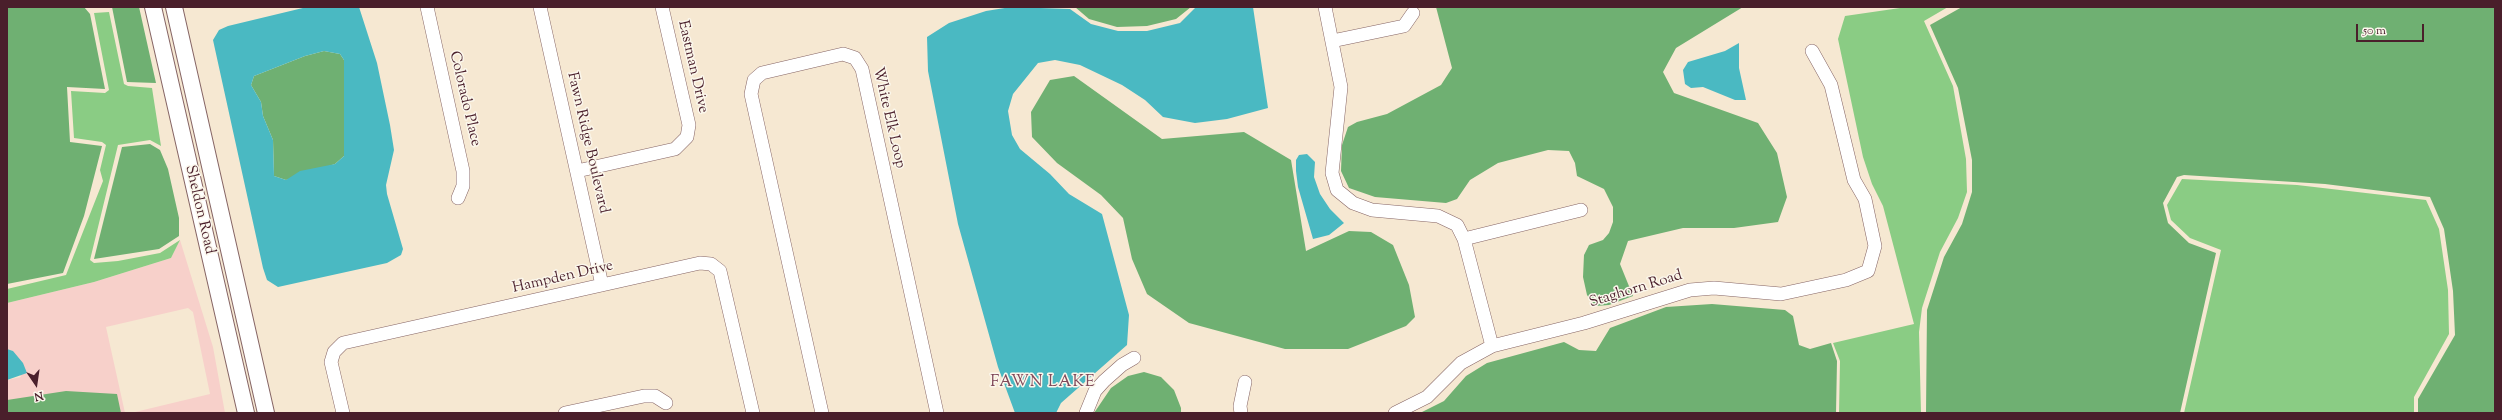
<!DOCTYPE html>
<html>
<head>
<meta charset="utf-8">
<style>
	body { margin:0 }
	#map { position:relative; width:2502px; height:420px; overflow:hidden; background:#f6e8d2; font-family:"Sorts Mill Goudy",serif }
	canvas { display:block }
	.frame { position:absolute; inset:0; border:8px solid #4a1f2b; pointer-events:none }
	.north { position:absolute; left:16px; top:364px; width:40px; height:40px; -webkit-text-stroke:3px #fbf7ec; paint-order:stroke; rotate:167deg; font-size:11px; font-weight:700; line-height:16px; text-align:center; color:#4a1f2b }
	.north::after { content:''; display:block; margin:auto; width:14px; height:18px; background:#4a1f2b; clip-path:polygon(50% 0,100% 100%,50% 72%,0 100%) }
	.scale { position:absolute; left:2356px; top:24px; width:68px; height:18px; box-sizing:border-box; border:2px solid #4a1f2b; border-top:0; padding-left:5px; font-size:12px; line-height:14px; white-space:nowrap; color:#4a1f2b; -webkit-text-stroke:3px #fbf7ec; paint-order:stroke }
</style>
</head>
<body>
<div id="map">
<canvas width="2502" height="420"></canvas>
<div class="frame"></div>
<div class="north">N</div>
<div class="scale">50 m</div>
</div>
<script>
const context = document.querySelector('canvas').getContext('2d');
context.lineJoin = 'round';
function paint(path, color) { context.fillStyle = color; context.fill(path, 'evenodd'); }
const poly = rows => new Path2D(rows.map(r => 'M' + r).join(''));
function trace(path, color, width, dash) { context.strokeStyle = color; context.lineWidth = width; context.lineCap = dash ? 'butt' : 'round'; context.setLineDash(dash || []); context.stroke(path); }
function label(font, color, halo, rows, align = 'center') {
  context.font = font + ' "Sorts Mill Goudy",serif'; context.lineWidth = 3; context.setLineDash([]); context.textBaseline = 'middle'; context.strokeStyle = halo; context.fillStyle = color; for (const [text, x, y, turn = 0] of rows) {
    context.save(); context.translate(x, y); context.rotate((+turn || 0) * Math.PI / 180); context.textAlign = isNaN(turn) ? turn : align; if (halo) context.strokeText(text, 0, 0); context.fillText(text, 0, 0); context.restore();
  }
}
paint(poly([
	[180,240,213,347,225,413,131,413,210,394,193,312,188,308,106,327,125,413,7,413,7,380,21,377,13,351,7,349,7,303,94,282,171,258]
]), '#f7d0ca');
paint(poly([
	[1907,7,1948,7,1924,21,1953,86,1966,159,1967,192,1958,218,1940,252,1922,308,1919,332,1921,413,1839,413,1840,361,1833,343,1914,324,1883,206,1872,184,1863,157,1838,39,1845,16],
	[109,12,124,84,128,86,152,88,161,146,150,140,118,145,90,260,94,263,118,261,160,253,180,240,171,258,94,282,7,303,7,289,66,275,103,181,100,170,106,145,102,142,74,138,71,91,105,93,109,90,94,13],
	[2182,179,2297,185,2426,200,2439,229,2448,290,2449,334,2414,397,2414,413,2184,413,2221,250,2190,238,2171,220,2167,205]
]), '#8acc84');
paint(poly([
	[7,7,84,7,90,14,105,89,67,87,70,142,102,146,84,216,63,273,7,284],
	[112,7,139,7,156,83,127,82],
	[1075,7,1191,7,1176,19,1147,26,1117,27,1089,19],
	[1436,7,1743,7,1676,48,1663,72,1674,93,1758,123,1777,153,1787,197,1778,222,1734,228,1683,228,1628,241,1620,264,1633,296,1609,305,1595,306,1587,295,1583,277,1584,255,1589,245,1603,240,1609,233,1613,222,1613,207,1604,189,1577,176,1575,163,1569,151,1548,150,1498,163,1470,180,1457,199,1446,203,1375,197,1349,188,1341,171,1342,145,1348,127,1357,122,1387,114,1441,85,1452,68],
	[1962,7,2495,7,2495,413,2418,413,2418,399,2455,335,2453,291,2444,229,2430,197,2325,184,2184,175,2177,177,2163,203,2168,223,2189,243,2216,253,2180,413,1926,413,1927,310,1944,257,1962,224,1972,192,1972,160,1958,88,1930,25],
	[324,51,340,54,344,60,344,156,335,164,286,180,274,176,273,140,263,116,261,102,251,85,254,76,305,56],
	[1074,76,1162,139,1244,132,1291,160,1306,251,1349,231,1371,232,1393,245,1409,285,1415,317,1406,326,1348,349,1285,349,1189,323,1147,294,1132,259,1123,218,1101,195,1057,163,1032,137,1031,112,1050,80],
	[150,144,160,150,168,169,179,218,179,236,159,249,94,259,122,147],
	[1712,304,1785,310,1793,316,1799,345,1810,349,1831,343,1837,361,1836,413,1420,413,1444,401,1466,376,1487,363,1564,342,1579,350,1596,351,1610,328,1666,307],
	[1144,372,1161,377,1174,390,1181,408,1181,413,1094,413,1111,388,1128,376],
	[66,391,117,394,121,413,7,413,7,400]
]), '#6fb072');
paint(poly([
	[307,7,359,7,377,63,390,125,394,150,386,185,387,194,403,249,401,255,387,263,278,287,267,280,263,268,213,40,219,30,228,26],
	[324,51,340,54,344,60,344,156,335,164,300,171,286,180,274,176,273,140,263,116,261,102,251,85,254,76,305,56],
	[1011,7,1070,9,1091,24,1118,31,1147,31,1180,23,1196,7,1253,7,1268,108,1227,119,1195,123,1163,117,1145,100,1122,85,1080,65,1055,60,1038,63,1013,94,1008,111,1012,135,1020,149,1050,174,1069,194,1102,214,1129,315,1127,345,1061,403,1056,413,1015,413,998,367,958,224,928,71,927,37,949,23,986,11],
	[1739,43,1739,68,1746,100,1735,100,1703,87,1691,88,1685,84,1683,70,1688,62,1725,51],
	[1307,154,1315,162,1314,177,1320,194,1330,209,1344,223,1329,235,1313,239,1298,187,1296,171,1296,160,1299,155],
	[7,349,13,351,23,363,27,373,7,380]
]), '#4ab9c2');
const minor = poly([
	[427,7,463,171,463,186,458,198],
	[540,7,602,285],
	[1325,7,1341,87,1332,173,1337,190,1353,203,1372,210,1438,216,1457,225,1464,239,1492,346],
	[1332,41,1404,26,1413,13],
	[577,171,675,149,687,137,689,125,662,7],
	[1464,239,1581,210],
	[343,413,331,362,334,352,343,343,700,263,711,264,720,271,753,413],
	[565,413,644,396,655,396,666,403],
	[822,413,751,94,754,80,762,73,843,54,855,58,862,69,937,413],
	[1086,413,1095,391,1104,381,1122,365,1134,358],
	[1241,413,1240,406,1245,382],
	[1395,413,1427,397,1461,363,1492,346,1584,323,1690,290,1714,288,1781,294,1846,280,1868,271,1875,246,1865,199,1854,180,1831,85,1812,51]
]);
const major = poly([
	[153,7,246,413],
	[174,7,266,413]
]);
trace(minor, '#866565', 14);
trace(major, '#866565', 18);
trace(minor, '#fff', 13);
trace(major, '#fff', 16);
label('15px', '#4a1f2b', '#fbf7ec', [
	["Eastman Drive",692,67,77],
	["Colorado Place",464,99,77],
	["White Elk Loop",888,118,77],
	["Fawn Ridge Boulevard",587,143,77],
	["Sheldon Road",199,210,77],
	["Hampden Drive",563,278,-13],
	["Staghorn Road",1636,290,-17]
]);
context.letterSpacing = '1px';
label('16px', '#814a5b', '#fbf7ec', [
	["FAWN LAKE",1043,383]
]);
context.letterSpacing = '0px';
</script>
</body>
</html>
